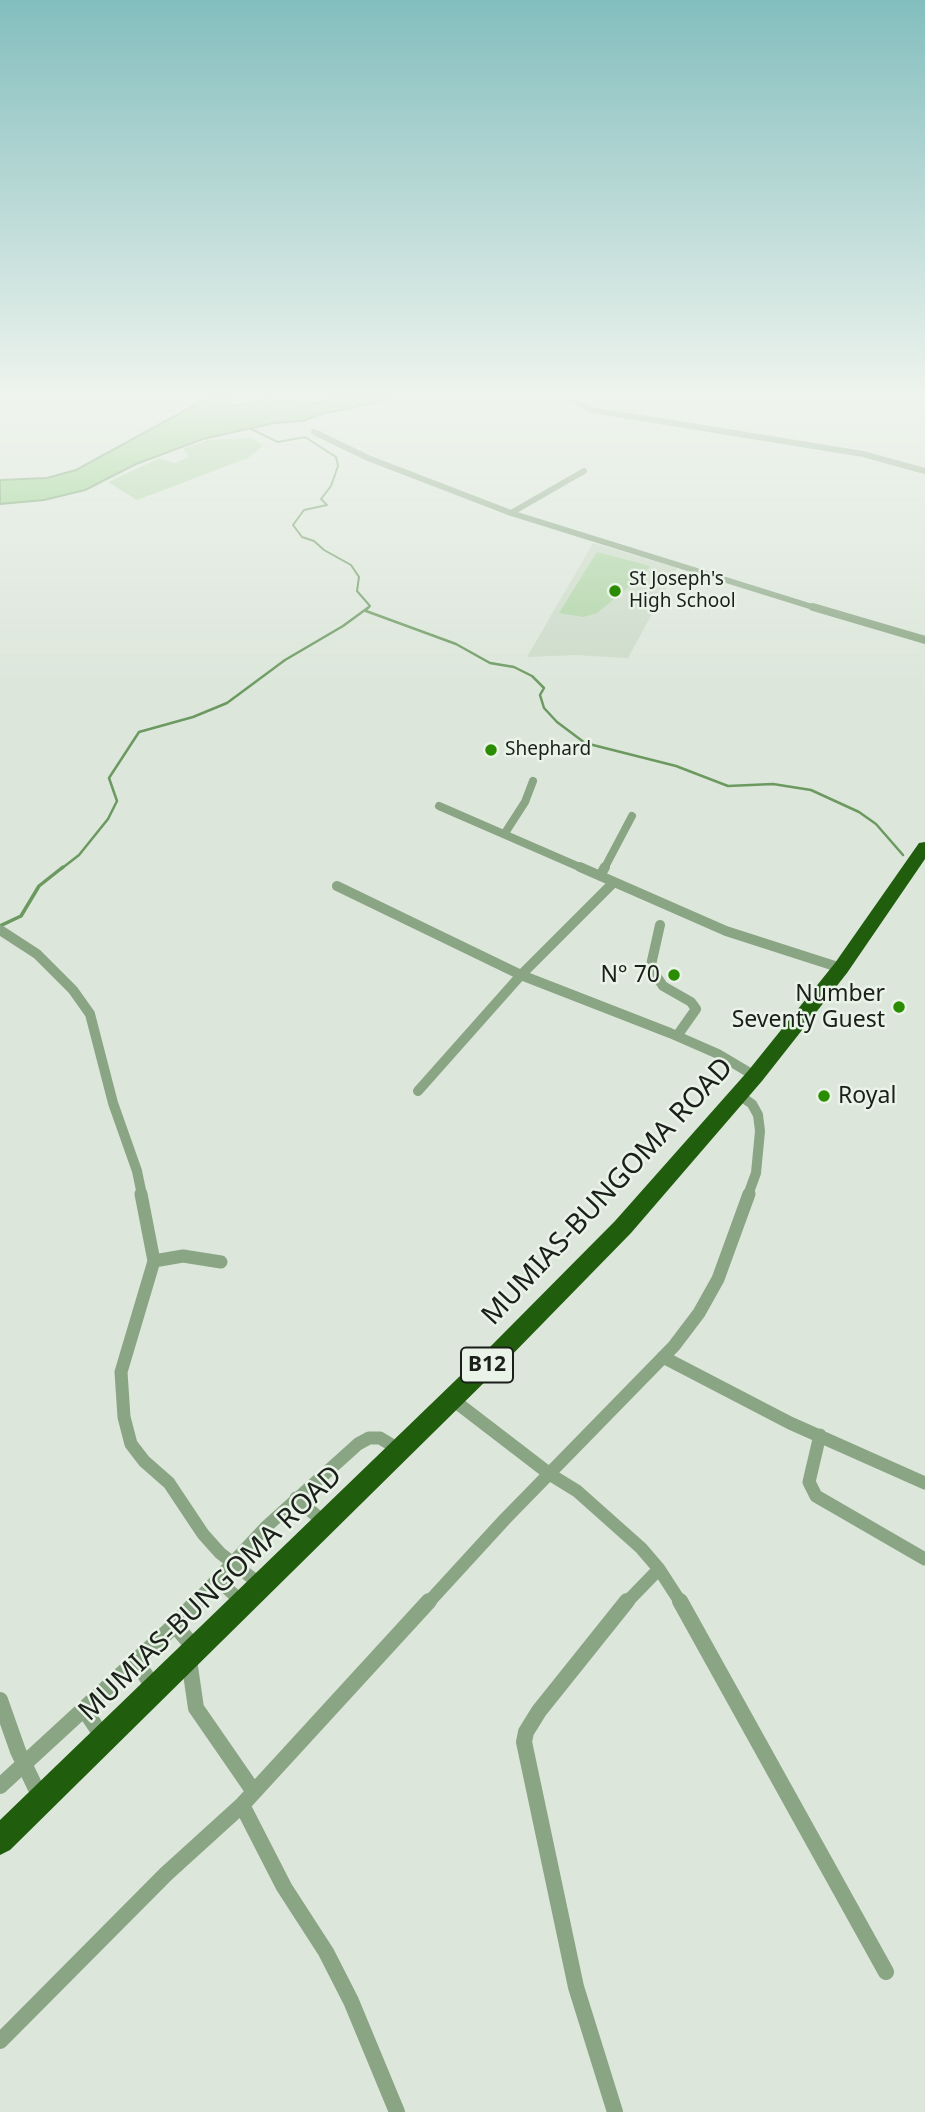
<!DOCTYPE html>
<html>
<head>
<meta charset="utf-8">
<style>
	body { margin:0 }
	canvas { display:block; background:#dce6da }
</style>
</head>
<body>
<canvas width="925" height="2112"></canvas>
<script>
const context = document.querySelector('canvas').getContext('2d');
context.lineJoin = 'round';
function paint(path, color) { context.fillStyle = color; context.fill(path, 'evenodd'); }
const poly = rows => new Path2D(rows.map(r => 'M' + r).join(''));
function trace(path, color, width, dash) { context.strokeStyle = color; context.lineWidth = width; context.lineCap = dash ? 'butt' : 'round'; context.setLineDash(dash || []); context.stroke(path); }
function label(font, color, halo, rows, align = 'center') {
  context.font = font + ' "Noto Sans",sans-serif'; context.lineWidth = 5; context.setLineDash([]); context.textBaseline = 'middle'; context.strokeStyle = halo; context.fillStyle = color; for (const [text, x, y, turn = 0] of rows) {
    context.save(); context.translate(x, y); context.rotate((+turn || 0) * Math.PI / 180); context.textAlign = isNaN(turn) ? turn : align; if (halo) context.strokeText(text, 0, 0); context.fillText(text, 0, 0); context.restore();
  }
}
paint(poly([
	[593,543,677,568,628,658,575,655,527,657]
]), '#cbdac8');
paint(poly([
	[252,438,263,446,248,458,137,500,108,482,160,458,174,463,189,457,183,449,208,440],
	[597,552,650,566,642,576,597,613,583,617,559,613]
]), '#acd3a2');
const water = poly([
	[206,399,230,399,230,404,236,406,266,399,317,403,325,399,392,399,321,414,303,421,274,423,203,439,136,464,85,490,44,500,0,504,0,480,47,478,76,470,206,399]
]);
paint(water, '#8dcd7e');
trace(water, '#6b9960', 2);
trace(poly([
	[251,429,278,442,305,437,336,457,338,466,331,486,321,499,327,505,304,510,293,525,302,537,314,541,324,550,351,565,359,577,357,591,370,606,367,609]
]), '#6b9960', 2);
trace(poly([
	[366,611,456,644,490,663,514,667,532,676,544,688,540,695,544,708,557,722,585,743,676,766,728,786,773,784,811,790,859,812,876,824,903,855],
	[61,869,79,855,108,819,117,801,109,778,139,732,193,717,227,703,285,660,343,626,369,607]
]), '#6b9960', 2.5);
trace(poly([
	[0,926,21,916,39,886,63,867]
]), '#6b9960', 3.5);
trace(poly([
	[570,399,592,410,863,454,925,471],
	[314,432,368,458,511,513,819,609],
	[511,513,584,471]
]), '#8aa584', 6);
trace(poly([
	[813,607,925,640],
	[439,806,584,869],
	[505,833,525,802,533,781],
	[604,869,632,816]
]), '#8aa584', 8);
trace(poly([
	[580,867,726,931,841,968],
	[600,876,605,867],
	[614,882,521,975,670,1033,718,1054,755,1076],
	[337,886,521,975,418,1091],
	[660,925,651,965,653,971,663,986,691,1002,696,1009,677,1036],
	[0,930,37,954,73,990,90,1014,113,1103,137,1171,142,1195],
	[739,1095,752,1104,758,1115,760,1131,756,1173,748,1195]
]), '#8aa584', 10);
trace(poly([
	[141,1194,154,1261,121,1372,124,1417,131,1444,144,1461,169,1483,203,1534,220,1553,261,1585],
	[154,1261,183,1256,221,1262],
	[663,1357,790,1423,925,1483],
	[452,1399,551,1475,577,1491,641,1548,659,1569,681,1603],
	[820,1435,809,1482,816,1496,925,1559],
	[296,1498,326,1524],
	[218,1580,243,1603],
	[195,1603,267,1526,358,1444,369,1438,380,1438,400,1450],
	[428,1603,505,1519,674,1346,699,1313,718,1279,749,1194],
	[626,1603,659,1569]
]), '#8aa584', 13);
trace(poly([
	[241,1601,244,1604],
	[680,1601,886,1972],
	[175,1625,196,1650],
	[189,1660,196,1708,254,1792],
	[136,1661,154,1688],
	[0,1700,18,1751,40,1797],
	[84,1709,104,1739],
	[0,1786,175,1625,197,1601],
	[242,1805,284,1887,326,1952,351,2001,397,2112],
	[0,2041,166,1874,242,1805,429,1601],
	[615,2112,576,1987,524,1742,526,1732,539,1711,627,1601]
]), '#8aa584', 16);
paint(poly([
	[925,842,925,859,847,973,762,1081,631,1233,504,1363,10,1850,0,1855,0,1820,488,1349,615,1221,748,1071,835,963,919,843,925,842]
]), '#205d0d');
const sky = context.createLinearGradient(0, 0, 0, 695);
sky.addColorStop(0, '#83bebe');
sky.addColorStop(0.57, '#eff4ee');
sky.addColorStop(1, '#eff4ee00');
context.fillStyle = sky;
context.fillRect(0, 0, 925, 695);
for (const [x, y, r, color] of [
	[615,591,7,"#2a8c00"],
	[491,750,7,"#2a8c00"],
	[674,975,7,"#2a8c00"],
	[899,1007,7,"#2a8c00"],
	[824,1096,7,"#2a8c00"]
]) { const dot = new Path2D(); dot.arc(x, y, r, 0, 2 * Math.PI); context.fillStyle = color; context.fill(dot); trace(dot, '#e9f3e7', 2.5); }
label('19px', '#1b1f1a', '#e9f3e7', [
	["St Joseph's",629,580],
	["High School",629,602],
	["Shephard",505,750]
], 'left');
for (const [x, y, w] of [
	[487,1365,52]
]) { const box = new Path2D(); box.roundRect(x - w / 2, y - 17.5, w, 35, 5); context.fillStyle = '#e9f3e7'; context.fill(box); trace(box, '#1b1f1a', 2); }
label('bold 21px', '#1b1f1a', null, [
	["B12",487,1365]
]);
label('23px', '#1b1f1a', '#e9f3e7', [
	["N° 70",660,975],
	["Number",885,994],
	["Seventy Guest",885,1020],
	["Royal",838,1096,"left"]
], 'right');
label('28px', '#1b1f1a', '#e9f3e7', [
	["MUMIAS-BUNGOMA ROAD",608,1192,-47],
	["MUMIAS-BUNGOMA ROAD",211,1594,-44]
]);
</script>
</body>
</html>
